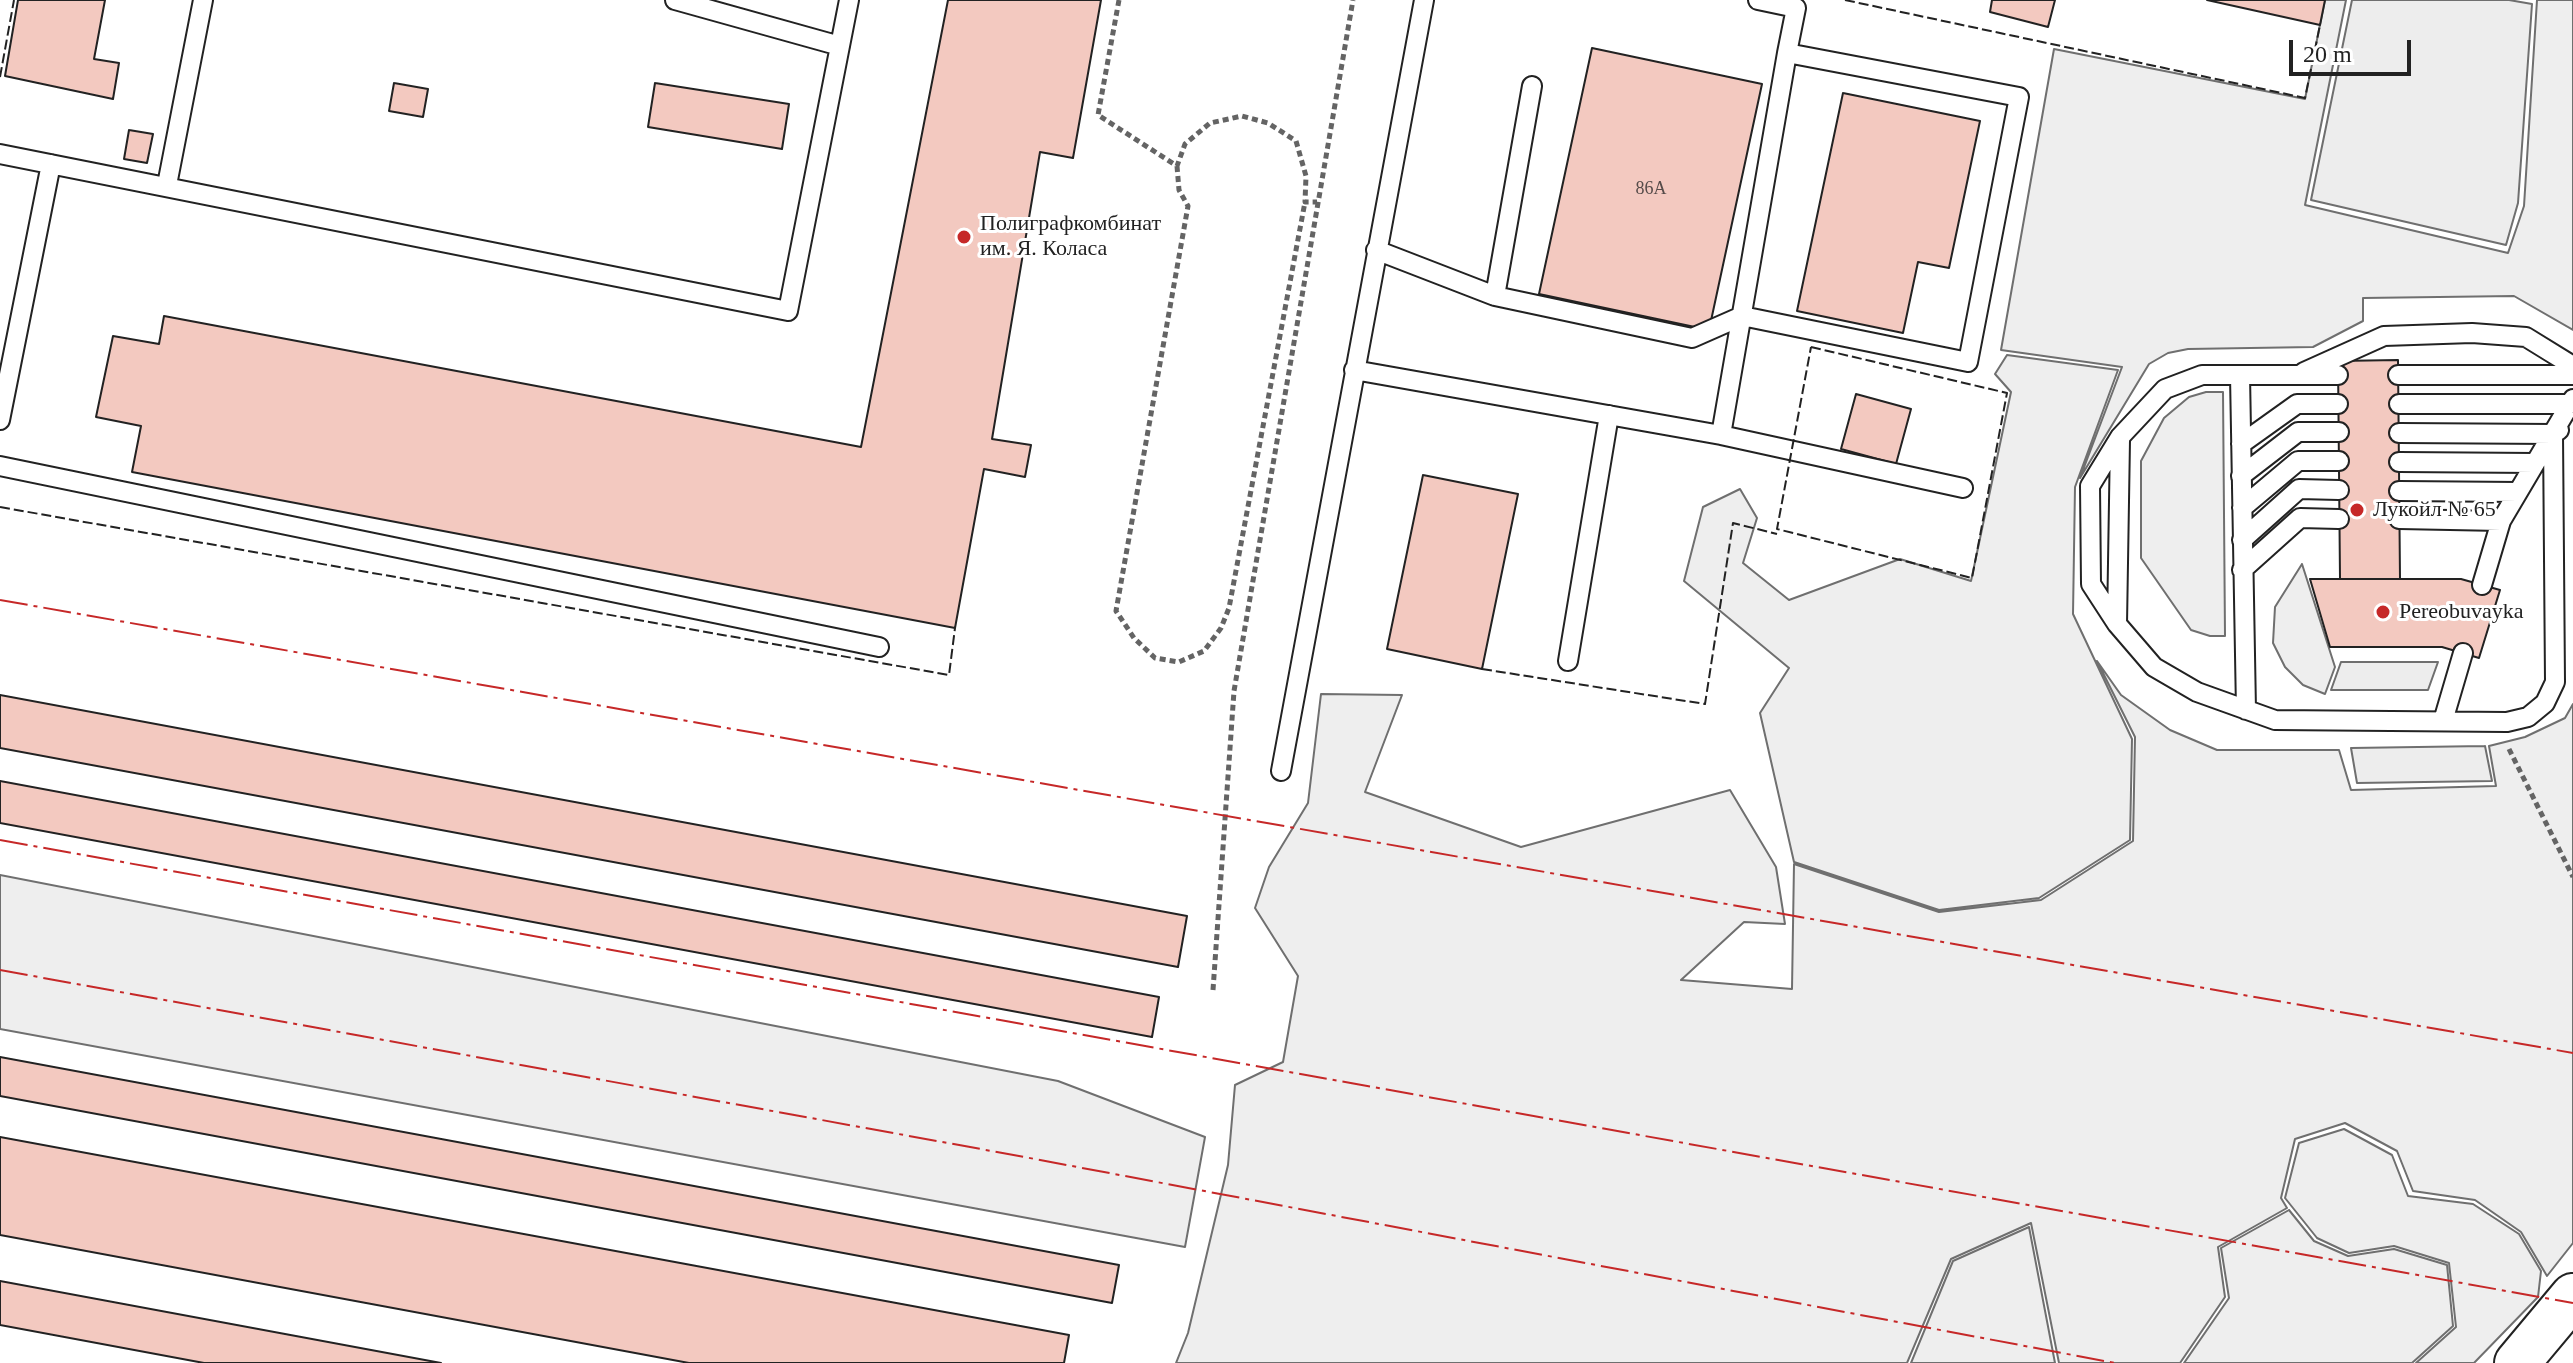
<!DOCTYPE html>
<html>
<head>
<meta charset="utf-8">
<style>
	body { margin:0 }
	#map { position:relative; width:2573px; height:1363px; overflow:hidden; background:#fff; font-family:"Times New Roman",serif }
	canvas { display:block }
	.scale { position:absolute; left:2289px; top:40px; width:122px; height:36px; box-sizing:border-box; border:4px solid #222; border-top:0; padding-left:10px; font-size:24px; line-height:28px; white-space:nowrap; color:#222; -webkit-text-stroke:6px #fff; paint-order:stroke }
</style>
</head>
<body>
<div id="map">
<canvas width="2573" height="1363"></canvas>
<div class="scale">20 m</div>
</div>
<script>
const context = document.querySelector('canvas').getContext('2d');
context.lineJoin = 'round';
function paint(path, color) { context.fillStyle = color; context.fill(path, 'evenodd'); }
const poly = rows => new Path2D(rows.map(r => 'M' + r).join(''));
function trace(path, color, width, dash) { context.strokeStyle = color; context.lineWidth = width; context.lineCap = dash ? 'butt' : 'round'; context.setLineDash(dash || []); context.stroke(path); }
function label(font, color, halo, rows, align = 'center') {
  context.font = font + ' "Times New Roman",serif'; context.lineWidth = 6; context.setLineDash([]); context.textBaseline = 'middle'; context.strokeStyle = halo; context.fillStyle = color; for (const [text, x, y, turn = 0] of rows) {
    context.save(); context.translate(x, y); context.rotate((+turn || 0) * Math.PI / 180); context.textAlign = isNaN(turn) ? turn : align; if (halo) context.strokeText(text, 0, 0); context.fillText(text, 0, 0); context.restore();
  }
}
const green = poly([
	[2325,0,2346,0,2305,205,2508,253,2524,206,2537,0,2573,0,2573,330,2514,296,2363,298,2363,321,2313,347,2188,349,2168,353,2149,364,2080,478,2122,367,2001,350,2054,49,2305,99,2325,0],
	[2007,355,2118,370,2075,487,2073,614,2132,739,2130,840,2039,898,1939,910,1794,862,1760,713,1789,668,1684,581,1703,507,1740,489,1757,518,1743,563,1789,600,1900,559,1971,581,2011,392,1995,374,2007,355],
	[2206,392,2223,392,2225,636,2210,636,2191,630,2141,558,2141,461,2164,418,2189,397,2206,392],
	[2302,564,2335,667,2325,694,2303,685,2285,667,2273,643,2275,607,2302,564],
	[2097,661,2121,695,2170,730,2217,750,2339,750,2351,790,2496,786,2489,746,2525,737,2565,718,2573,704,2573,1243,2547,1276,2521,1232,2475,1200,2413,1191,2397,1151,2345,1123,2295,1139,2281,1198,2287,1208,2218,1247,2225,1297,2180,1363,2059,1363,2031,1223,1951,1259,1907,1363,1176,1363,1188,1333,1228,1165,1235,1085,1283,1062,1298,976,1255,908,1269,867,1308,803,1321,694,1402,695,1365,792,1521,847,1730,790,1776,867,1785,924,1744,922,1681,980,1792,989,1794,864,1939,912,2041,900,2133,841,2135,737,2097,661],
	[0,875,1058,1081,1205,1137,1185,1247,0,1029,0,875],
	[2344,1129,2392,1155,2408,1196,2473,1204,2519,1234,2541,1271,2538,1297,2474,1363,2416,1363,2456,1327,2449,1263,2394,1246,2349,1253,2317,1238,2285,1198,2299,1143,2344,1129],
	[2289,1210,2314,1241,2348,1256,2394,1249,2447,1265,2453,1326,2412,1363,2184,1363,2229,1298,2221,1248,2289,1210],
	[2029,1227,2055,1363,1911,1363,1953,1261,2029,1227]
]);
paint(green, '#eee');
trace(green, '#6f6f6f', 2);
const parking = poly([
	[2352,0,2509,0,2532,4,2518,203,2506,245,2311,200,2352,0],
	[2341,662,2438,662,2428,690,2331,690,2341,662],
	[2485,746,2492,781,2357,783,2351,748,2485,746]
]);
paint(parking, '#ededed');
trace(parking, '#6f6f6f', 2);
const building = poly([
	[18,0,105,0,94,59,119,63,113,99,5,76,18,0],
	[948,0,1101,0,1073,158,1040,152,992,439,1031,445,1025,477,984,469,955,628,132,472,141,426,96,417,113,336,159,344,164,316,861,447,948,0],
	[1992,0,2055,0,2048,27,1990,12,1992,0],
	[2207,0,2325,0,2320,25,2207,0],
	[1592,48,1762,84,1709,330,1539,294,1592,48],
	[394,83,428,89,423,117,389,111,394,83],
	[655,83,789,104,782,149,648,127,655,83],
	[1843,93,1980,121,1949,268,1918,262,1903,333,1797,311,1843,93],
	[129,130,153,134,147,163,124,159,129,130],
	[2398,360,2400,579,2340,579,2338,361,2398,360],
	[1856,394,1911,409,1896,464,1841,449,1856,394],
	[1423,475,1518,494,1482,669,1387,649,1423,475],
	[2310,579,2461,579,2500,590,2479,658,2442,647,2330,647,2310,579],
	[0,695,1187,916,1178,967,0,748,0,695],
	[0,781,1159,997,1152,1037,0,823,0,781],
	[0,1057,1119,1265,1112,1303,0,1096,0,1057],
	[0,1137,1069,1335,1064,1363,689,1363,0,1235,0,1137],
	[0,1281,441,1363,204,1363,0,1325,0,1281]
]);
paint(building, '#f3c9c0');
trace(building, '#222', 2);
const service = poly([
	[675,0,840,46],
	[0,154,788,311,849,0],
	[167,185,203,0],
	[1376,250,1495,296,1692,338,1742,316,1968,362,2019,97,1787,53,1796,8,1758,0],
	[1495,296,1532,86],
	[1354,370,1721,435,1963,488],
	[2304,372,2384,336,2472,333,2526,337,2573,366],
	[2240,375,2246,710],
	[2338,375,2202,375,2165,389,2120,437,2090,486,2091,584,2117,624,2154,667,2197,692,2275,720,2507,722,2528,717,2545,703,2555,682,2553,434],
	[2398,375,2573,375],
	[2399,404,2570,404],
	[0,420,51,164],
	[2399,433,2553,434,2559,430],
	[1721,435,1787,53],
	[2241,444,2297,404,2338,404],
	[2399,462,2535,463],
	[0,466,879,647],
	[2241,476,2298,432,2339,432],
	[2399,491,2518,492],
	[2242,508,2298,461,2339,461],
	[2399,519,2501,521],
	[2242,540,2299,489,2339,490],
	[2242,570,2300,518,2339,519],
	[2482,585,2501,521,2573,399],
	[2117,624,2120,440],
	[1568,661,1609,415],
	[2443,721,2463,653],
	[1281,771,1424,0]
]);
const primary = poly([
	[2517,1363,2573,1296]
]);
trace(service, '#222', 22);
trace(primary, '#222', 48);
trace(poly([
	[1119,0,1098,115,1177,166,1185,144,1210,123,1242,116,1268,123,1296,141,1306,176,1305,202,1317,202],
	[1177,166,1179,190,1188,206,1116,611,1134,638,1155,658,1179,662,1204,651,1221,628,1229,608,1305,202],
	[2509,749,2573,877],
	[1213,990,1234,691,1353,0]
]), '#646464', 5, [6, 4]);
trace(service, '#fff', 18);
trace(primary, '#fff', 44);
trace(poly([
	[1845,0,2305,98,2320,25],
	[0,77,14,0],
	[1811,347,2007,393,1972,578,1777,529,1811,347],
	[0,507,949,675,955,628],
	[1482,669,1705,704,1733,523,1777,534]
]), '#222', 2, [10, 4]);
trace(poly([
	[0,600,2573,1053],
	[0,840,2573,1303],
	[0,970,1019,1156,2115,1363]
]), '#c62828', 2, [28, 6, 4, 6]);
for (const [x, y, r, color] of [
	[964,237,8,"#c62828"],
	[2357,510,8,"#c62828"],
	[2383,612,8,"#c62828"]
]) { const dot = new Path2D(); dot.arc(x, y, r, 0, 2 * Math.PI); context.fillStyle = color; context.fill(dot); trace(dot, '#fff', 3); }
label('18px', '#564c4a', null, [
	["86А",1651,189]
]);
label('22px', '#222', '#fff', [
	["Полиграфкомбинат",980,224],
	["им. Я. Коласа",980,249],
	["Лукойл № 65",2373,510],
	["Pereobuvayka",2399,612]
], 'left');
</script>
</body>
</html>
